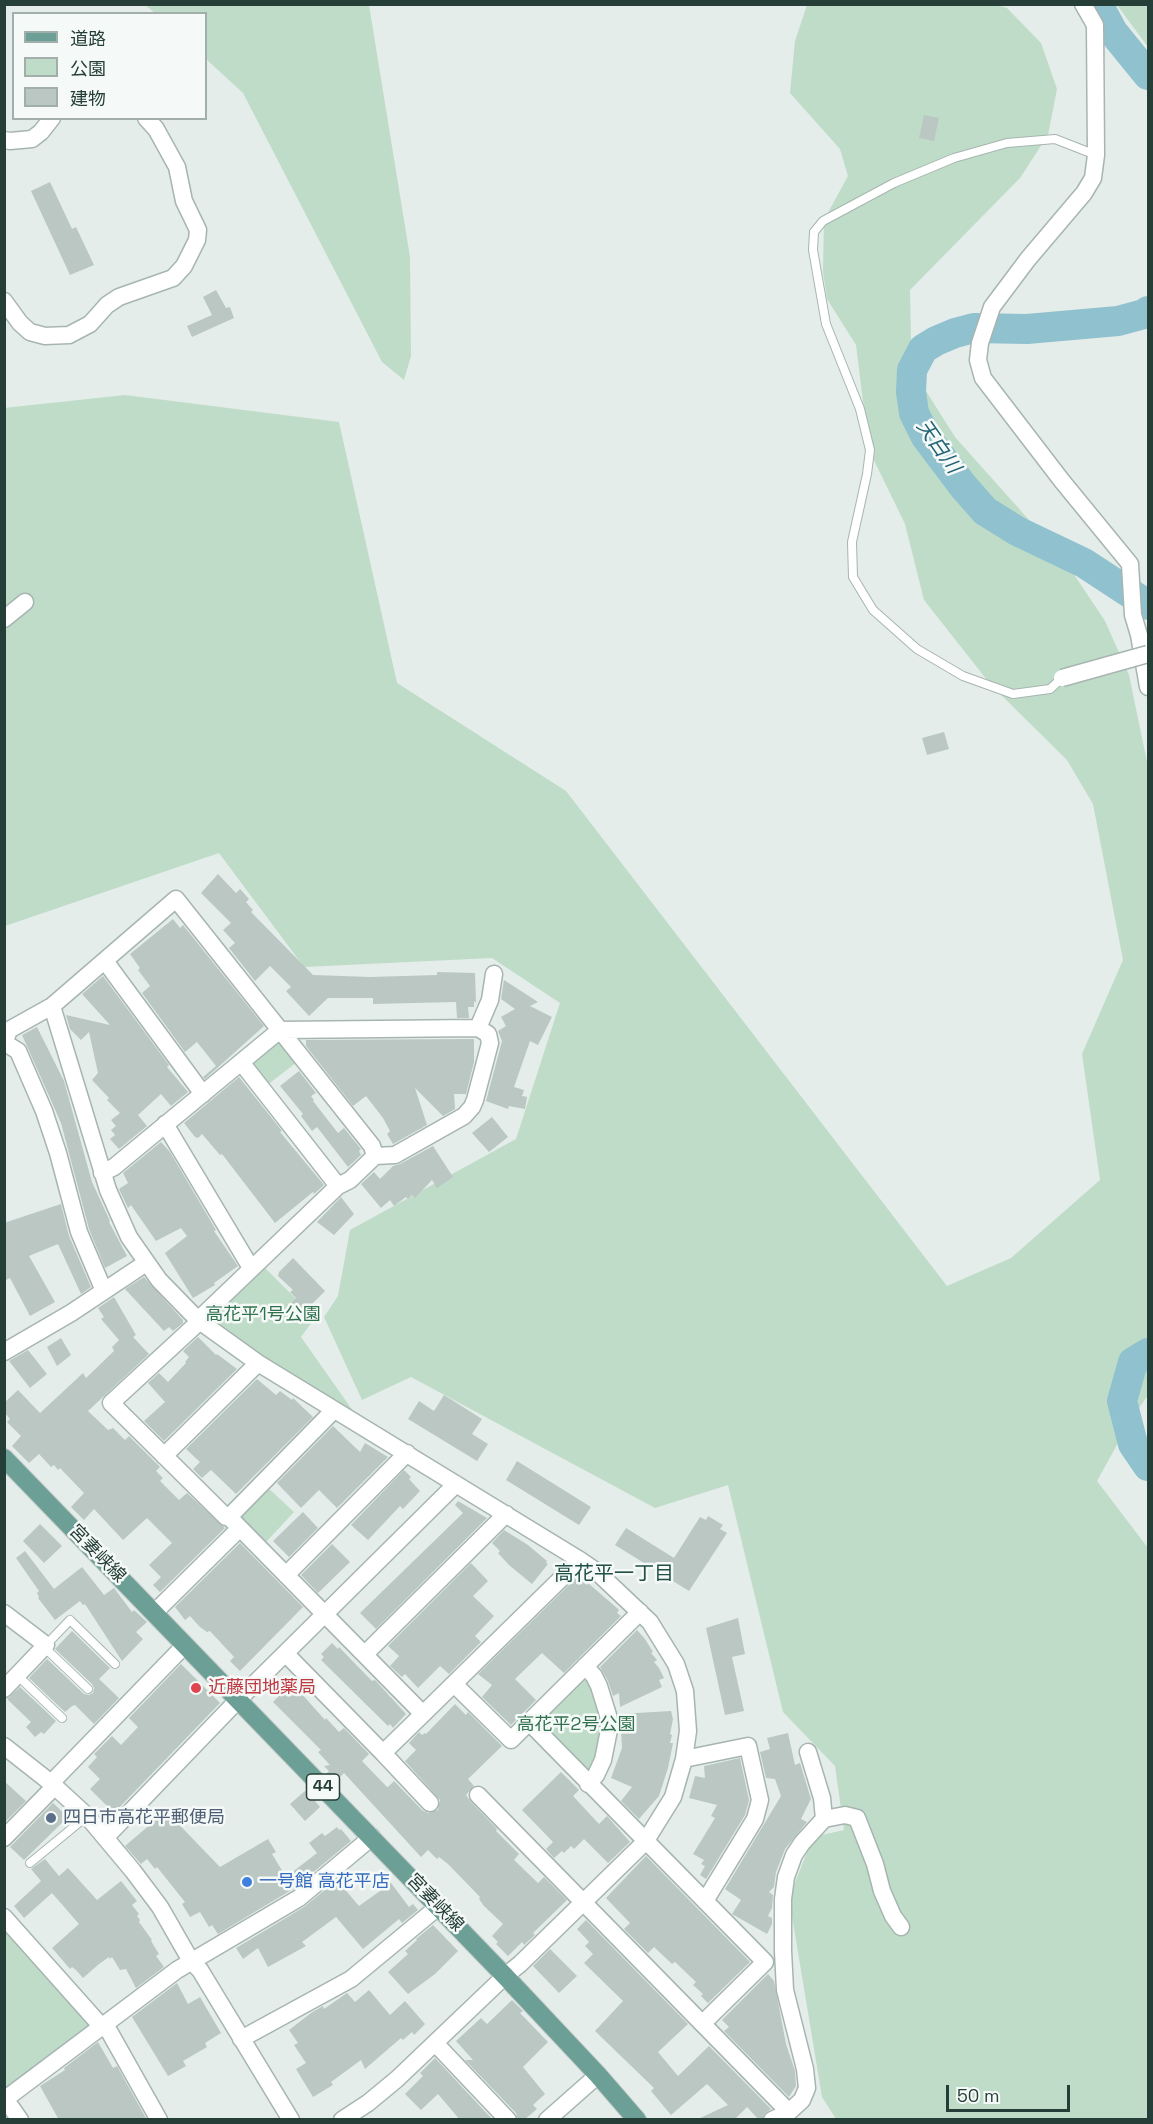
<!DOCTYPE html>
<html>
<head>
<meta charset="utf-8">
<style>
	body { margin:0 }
	#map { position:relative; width:1153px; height:2124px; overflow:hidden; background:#e4edea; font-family:"Space Grotesk","Noto Sans JP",sans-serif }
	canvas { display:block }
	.frame { position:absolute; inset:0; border:6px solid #253e38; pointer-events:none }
	.legend { position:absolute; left:12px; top:12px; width:195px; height:108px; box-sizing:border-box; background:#f5f9f7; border:2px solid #a2aeab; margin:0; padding:8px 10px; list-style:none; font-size:18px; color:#253e38 }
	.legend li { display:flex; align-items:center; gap:12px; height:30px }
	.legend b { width:30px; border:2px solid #a2aeab }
	.scale { position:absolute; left:946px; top:2085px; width:124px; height:27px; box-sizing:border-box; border:3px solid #253e38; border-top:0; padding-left:8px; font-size:18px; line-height:21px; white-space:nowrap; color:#253e38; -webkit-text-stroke:4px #f5f9f7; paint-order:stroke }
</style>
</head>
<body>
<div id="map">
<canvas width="1153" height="2124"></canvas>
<div class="frame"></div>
<ul class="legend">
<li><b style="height:8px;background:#6c9f95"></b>道路</li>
<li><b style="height:16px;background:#bfdcc8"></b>公園</li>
<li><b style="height:16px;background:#bac7c3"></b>建物</li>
</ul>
<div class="scale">50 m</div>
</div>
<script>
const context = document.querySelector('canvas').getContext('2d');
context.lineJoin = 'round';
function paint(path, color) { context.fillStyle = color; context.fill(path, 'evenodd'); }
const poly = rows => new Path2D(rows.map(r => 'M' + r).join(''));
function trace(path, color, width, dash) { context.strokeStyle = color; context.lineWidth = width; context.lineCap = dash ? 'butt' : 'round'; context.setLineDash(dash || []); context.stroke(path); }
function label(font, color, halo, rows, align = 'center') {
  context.font = font + ' "Space Grotesk","Noto Sans JP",sans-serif'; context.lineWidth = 5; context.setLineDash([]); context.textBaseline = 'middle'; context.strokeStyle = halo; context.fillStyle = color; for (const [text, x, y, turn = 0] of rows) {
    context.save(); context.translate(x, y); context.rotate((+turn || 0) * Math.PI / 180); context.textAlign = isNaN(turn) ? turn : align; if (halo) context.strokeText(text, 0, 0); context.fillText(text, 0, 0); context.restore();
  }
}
paint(poly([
	[145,5,369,5,410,257,411,356,404,380,382,362,243,93,206,59,206,14,155,13],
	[807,5,997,5,1007,8,1041,43,1057,89,1048,135,1020,178,910,290,911,340,926,391,955,437,1063,558,1105,621,1129,675,1148,767,1148,1395,1129,1423,1097,1481,1148,1548,1148,2119,836,2119,822,2097,789,1898,813,1837,844,1830,835,1766,783,1712,728,1485,655,1508,411,1377,362,1400,324,1317,338,1296,350,1230,516,1139,560,1003,492,958,304,967,219,853,5,926,4,408,125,395,339,422,397,683,566,791,947,1286,1011,1258,1100,1180,1082,1054,1123,960,1093,804,1067,760,991,685,924,600,905,524,869,450,856,345,827,299,823,272,824,220,848,176,840,149,790,93,795,41],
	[1117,5,1148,5,1148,47],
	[274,1040,280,1041,297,1062,266,1086,250,1060],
	[264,1267,315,1318,301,1337,353,1411,259,1354,213,1321,213,1314],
	[266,1486,294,1512,266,1542,240,1518,241,1510],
	[584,1677,595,1689,603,1732,592,1773,586,1774,541,1728,541,1721],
	[4,1922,97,2024,7,2088,4,2086]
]), '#bfdcc8');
trace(poly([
	[1098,4,1113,32,1148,75],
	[1148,311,1144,314,1118,321,1027,329,974,328,955,333,936,341,923,349,912,370,911,392,914,413,926,437,963,486,985,511,1017,531,1084,563,1148,605],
	[1148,1353,1133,1362,1122,1401,1133,1444,1148,1466]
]), '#90c1ce', 30);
paint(poly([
	[924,115,939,118,934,141,919,138],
	[50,182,72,229,76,227,94,265,70,275,31,191],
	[216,290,226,308,230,307,234,318,192,337,187,326,212,315,203,297],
	[944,732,949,749,927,755,922,738],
	[218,874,236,893,240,889,249,899,246,902,253,910,251,912,313,975,370,977,437,975,437,972,475,973,476,1003,474,1001,474,1007,468,1007,469,1018,457,1018,456,1002,373,1004,373,998,328,998,309,1016,286,991,291,987,270,966,255,981,229,948,235,943,223,930,231,923,201,893],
	[173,919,180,928,183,925,264,1026,205,1079,203,1077,216,1066,197,1042,185,1052,142,993,150,986,138,970,140,968,130,954],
	[103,976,169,1065,167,1067,188,1092,171,1106,161,1094,138,1115,147,1126,119,1149,110,1139,115,1135,111,1130,116,1126,111,1120,120,1113,107,1100,109,1098,92,1080,98,1073,89,1032,81,1040,70,1029,66,1015,110,1025,82,994],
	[504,980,538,1002,530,1006,552,1017,538,1045,530,1041,514,1087,524,1090,522,1096,527,1097,525,1109,509,1106,508,1109,486,1101,502,1041,498,1031,506,1026,501,1017,515,1009,501,999],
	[37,1027,64,1081,92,1182,110,1221,109,1222,127,1256,105,1268,89,1229,61,1123,22,1035],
	[474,1039,474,1062,466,1094,454,1094,455,1109,443,1116,415,1088,427,1125,393,1144,387,1134,390,1131,383,1118,366,1096,353,1106,306,1046,306,1040],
	[299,1071,316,1093,311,1096,314,1100,313,1101,338,1133,344,1128,361,1149,359,1151,361,1155,348,1167,317,1127,312,1131,301,1116,303,1114,280,1086],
	[239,1077,282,1131,280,1132,324,1185,314,1194,313,1192,275,1223,222,1154,220,1155,202,1134,198,1138,195,1137,184,1123],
	[492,1117,508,1137,489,1152,472,1133],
	[161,1142,170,1152,216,1230,214,1231,238,1266,214,1283,215,1285,193,1298,165,1253,187,1236,181,1228,156,1241,131,1205,128,1208,119,1189,128,1183,123,1173],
	[433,1146,453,1177,437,1188,432,1180,415,1198,412,1195,408,1199,406,1197,394,1206,390,1200,381,1208,361,1184,374,1172,380,1179,393,1166,400,1164],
	[341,1197,354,1214,334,1235,317,1222],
	[61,1204,69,1236,91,1287,81,1294,58,1244,29,1256,55,1302,30,1316,10,1278,4,1281,4,1223],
	[293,1258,325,1291,302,1314,291,1303,296,1298,290,1292,293,1290,278,1276,279,1272],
	[144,1277,183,1320,183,1323,173,1331,169,1327,164,1331,125,1289],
	[114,1297,136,1335,133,1337,149,1354,88,1411,108,1430,113,1428,125,1440,129,1436,160,1467,156,1471,163,1478,160,1481,179,1500,187,1493,225,1528,160,1592,153,1585,161,1577,149,1565,172,1543,147,1518,123,1540,94,1509,84,1520,71,1507,84,1493,60,1468,58,1470,54,1465,51,1467,39,1454,29,1463,12,1446,21,1436,7,1422,10,1419,4,1412,4,1403,18,1390,40,1413,83,1373,86,1378,114,1351,112,1347,119,1340,101,1319,104,1317,98,1308],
	[198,1337,216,1355,217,1354,237,1369,164,1441,144,1421,165,1402,148,1383,159,1373,168,1382,186,1363,185,1362,189,1357,183,1351],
	[61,1338,71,1355,57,1366,47,1347],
	[28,1350,47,1374,30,1388,9,1361],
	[257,1379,276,1395,280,1391,292,1400,293,1398,313,1417,236,1494,211,1470,202,1478,193,1469,200,1462,186,1449],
	[444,1395,482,1419,472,1434,488,1444,477,1461,408,1419,419,1401,434,1411],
	[333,1426,360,1452,365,1443,388,1457,337,1508,319,1490,301,1508,277,1483],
	[517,1461,591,1507,579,1525,506,1480],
	[404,1470,411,1477,409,1479,420,1491,403,1509,400,1506,368,1540,351,1525],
	[458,1501,487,1518,376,1629,360,1613,463,1513,455,1505],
	[303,1512,318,1528,289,1557,273,1541],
	[708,1516,723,1525,720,1529,727,1533,689,1591,615,1545,626,1528,674,1558,700,1517,706,1520],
	[40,1524,62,1546,44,1563,23,1541],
	[504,1530,528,1545,547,1561,546,1563,548,1564,532,1584,509,1565,498,1553,500,1551,492,1543],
	[240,1543,303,1607,240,1671,230,1661,234,1657,210,1631,207,1632,200,1627,190,1616,185,1620,175,1607],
	[332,1544,350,1562,318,1593,301,1575],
	[25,1551,54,1589,82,1567,104,1595,114,1588,132,1612,134,1610,147,1622,136,1632,143,1639,122,1661,85,1604,83,1605,80,1601,55,1620,38,1598,39,1597,37,1593,39,1591,16,1558],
	[471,1563,488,1581,473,1596,494,1616,475,1636,481,1642,449,1674,440,1666,418,1688,405,1674,402,1677,390,1666,399,1656,388,1646],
	[577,1577,587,1585,588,1583,617,1608,619,1610,617,1613,621,1616,564,1673,542,1653,515,1679,536,1700,511,1725,482,1697,492,1685,478,1674],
	[738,1618,745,1654,732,1657,744,1711,725,1715,706,1628],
	[637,1630,645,1639,653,1652,651,1653,657,1660,654,1662,659,1668,664,1678,659,1680,662,1687,620,1707,619,1693,613,1696,608,1681,600,1667],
	[72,1631,110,1668,99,1679,119,1698,94,1724,75,1705,72,1706,65,1712,29,1678,47,1659,84,1694,89,1695,93,1693,94,1688,92,1684,55,1649],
	[332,1643,338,1649,339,1647,372,1681,375,1680,406,1714,393,1728,390,1724,388,1726,321,1660,324,1657,321,1654],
	[181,1664,220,1703,114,1813,90,1789,100,1779,88,1767,97,1757,94,1754,112,1736,121,1745,138,1727,129,1718],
	[292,1683,325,1720,326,1718,339,1732,344,1728,369,1754,362,1761,386,1786,388,1787,394,1781,422,1810,428,1813,438,1810,440,1800,405,1761,416,1750,409,1743,419,1732,422,1735,425,1733,426,1734,455,1704,466,1715,468,1712,502,1746,468,1779,474,1786,466,1795,471,1802,497,1829,496,1831,519,1854,514,1860,538,1883,544,1877,567,1900,533,1933,535,1935,524,1945,522,1942,508,1956,496,1944,498,1942,492,1936,503,1924,484,1906,479,1899,480,1897,448,1864,439,1857,437,1859,428,1850,421,1857,344,1773,334,1783,326,1774,329,1771,324,1766,330,1765,318,1752,321,1750,273,1702],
	[20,1687,56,1721,44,1734,41,1732,35,1737,26,1727,31,1722,7,1699],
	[671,1711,673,1719,670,1734,672,1735,670,1743,673,1743,668,1768,659,1796,639,1819,621,1801,632,1787,611,1778,622,1748,620,1714],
	[788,1733,795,1765,800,1763,811,1799,801,1819,807,1822,785,1849,776,1872,774,1887,769,1892,773,1895,772,1908,768,1916,772,1918,772,1924,767,1934,732,1914,741,1900,725,1889,781,1796,775,1779,766,1778,760,1752,770,1749,767,1738],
	[740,1758,749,1800,745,1815,706,1879,700,1875,705,1866,701,1864,704,1860,693,1854,715,1818,711,1816,717,1805,689,1798,695,1776,705,1778,704,1766],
	[561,1772,579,1790,573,1796,599,1824,607,1816,630,1842,608,1863,584,1839,574,1849,571,1846,564,1853,562,1851,554,1858,546,1849,553,1842,522,1810],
	[4,1781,26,1801,6,1821,4,1819],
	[310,1790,318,1799,315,1801,320,1807,305,1821,290,1804,305,1791,307,1793],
	[53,1803,68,1817,24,1860,10,1847],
	[166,1811,220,1867,268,1839,276,1852,272,1854,286,1877,317,1853,309,1843,322,1833,325,1836,337,1827,339,1830,341,1829,351,1841,293,1889,218,1934,212,1925,209,1927,200,1912,190,1917,182,1904,185,1902,157,1867,155,1869,147,1859,141,1864,125,1846],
	[646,1856,750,1962,708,2003,701,1996,703,1994,693,1985,696,1982,675,1962,672,1964,654,1947,648,1953,624,1929,630,1923,606,1898],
	[45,1859,59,1876,68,1868,97,1900,121,1881,137,1901,132,1905,139,1914,137,1916,140,1920,139,1922,152,1940,151,1941,159,1954,156,1956,164,1967,136,1988,126,1969,120,1970,112,1957,110,1959,109,1957,99,1964,83,1978,76,1970,72,1967,70,1969,52,1948,79,1924,52,1893,24,1918,14,1906,41,1881,31,1869],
	[337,1880,359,1906,391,1883,409,1907,413,1904,418,1910,402,1923,399,1919,363,1949,336,1917,302,1942,306,1946,268,1967,258,1948,243,1959,236,1948,304,1907],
	[586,1920,688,2024,658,2052,678,2076,709,2046,771,2109,764,2114,762,2120,759,2120,747,2107,734,2120,696,2120,728,2105,707,2084,671,2115,651,2091,654,2088,595,2031,623,2001,584,1963,593,1954,585,1946,589,1942,577,1929],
	[433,1925,458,1951,435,1974,408,1994,388,1972,408,1954,405,1951,417,1940,416,1939],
	[550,1949,577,1976,559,1993,533,1966],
	[768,1974,774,1981,786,2044,795,2071,796,2086,789,2097,724,2031,729,2027,722,2020],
	[177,1983,188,2004,200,1997,221,2033,205,2043,207,2047,183,2061,186,2066,168,2076,132,2017],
	[369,1990,390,2015,405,2001,425,2024,414,2035,412,2032,403,2040,401,2038,365,2069,361,2060,331,2082,333,2085,313,2097,296,2069,306,2063,294,2045,298,2043,289,2030,311,2013,323,2006,324,2009,347,1993,355,2002],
	[512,2000,523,2011,520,2013,548,2042,523,2067,545,2094,533,2105,537,2109,524,2120,518,2120,516,2113,465,2060,473,2060,456,2041,481,2018,487,2024],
	[98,2042,113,2068,117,2066,147,2120,59,2120,40,2086,65,2070,64,2068],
	[435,2058,493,2120,460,2120,438,2094,421,2110,405,2094,423,2076,420,2073]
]), '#bac7c3');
const service = poly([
	[1062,678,1050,689,1013,694,963,676,917,649,873,610,853,577,852,542,867,474,870,450,860,409,826,324,813,250,814,232,823,221,894,183,954,158,1007,143,1055,139,1096,155],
	[46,1645,70,1620,115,1664],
	[44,1647,88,1689],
	[17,1675,62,1718],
	[30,1863,87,1816]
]);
const minor = poly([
	[1083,4,1095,25,1096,155,1093,178,1084,193,1028,259,992,307,980,343,978,360,983,378,1062,481,1130,564,1133,615,1139,635,1148,687],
	[4,140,10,141,32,139,41,132,52,118],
	[4,301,20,323,30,332,45,336,69,335,90,324,107,305,119,297,173,278,184,266,197,240,198,230,184,201,177,167,156,129,146,118],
	[4,619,25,602],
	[105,961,203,1094],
	[52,1006,108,1190,129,1237,159,1280,198,1320,258,1363,580,1560,596,1571,650,1622,676,1664,685,1691,688,1731,684,1759,673,1797,645,1842,520,1964,505,1976,397,2079,368,2103,342,2120],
	[478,1028,490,1000,494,974],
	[5,1043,18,1051,44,1111,58,1153,79,1232,104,1291],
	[4,1044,9,1030,52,1006,176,899,372,1146,375,1156],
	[241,1062,338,1186],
	[165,1124,251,1268],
	[102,1173,114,1167,280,1030,478,1028,488,1034,490,1043,475,1100,472,1107,464,1116,395,1155,375,1156,350,1180,338,1186,198,1320],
	[200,1321,111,1403,226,1517,229,1517,334,1410],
	[4,1352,71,1313,146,1263],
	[164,1456,258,1363],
	[229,1517,423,1714,580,1560],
	[286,1575,407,1453],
	[640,1612,529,1722,765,1962,703,2023],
	[4,1613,46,1645,4,1689],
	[154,1613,240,1528],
	[286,1654,383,1753],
	[365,1654,506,1514],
	[585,1666,594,1676,599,1686,608,1715,609,1730,603,1760,596,1775,588,1784],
	[455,1685,511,1740,529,1722],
	[423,1714,383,1753,430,1803],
	[4,1746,51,1783,87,1816,133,1871,160,1907,191,1961,200,1970,291,2120],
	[684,1759,748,1746,760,1800,755,1819,705,1901],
	[51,1783,185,1645],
	[478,1795,789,2112,772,2120],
	[824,1819,845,1815,857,1818,875,1864,882,1891,893,1916,901,1927],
	[106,1837,238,1700,456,1484],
	[4,1838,55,1786],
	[4,1917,102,2027],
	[105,2024,159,2120],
	[241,2039,351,1979,438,1907],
	[435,2043,508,2120],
	[4,2097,20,2120],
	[4,2100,177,1970,299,1898,372,1837],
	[789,2112,802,2100,807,2088,805,2069,785,1990,783,1951,783,1899,786,1877,794,1855,802,1843,824,1819,822,1798,808,1752],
	[547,2120,598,2075]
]);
const primary = poly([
	[4,1458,505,1976,598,2075,637,2120]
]);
trace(service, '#a7b5b1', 10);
trace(minor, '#a7b5b1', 19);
trace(primary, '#c2c9c7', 20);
trace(service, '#fff', 8);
trace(minor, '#fff', 16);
trace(primary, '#6c9f95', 18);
const minorBridge = poly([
	[1062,678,1148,654]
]);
trace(minorBridge, '#a7b5b1', 19, []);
trace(minorBridge, '#fff', 16);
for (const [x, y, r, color] of [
	[196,1688,6,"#e0444e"],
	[51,1818,6,"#5c6f8a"],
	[247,1882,6,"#3f7fe0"]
]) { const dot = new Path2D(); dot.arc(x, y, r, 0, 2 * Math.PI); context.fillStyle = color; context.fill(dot); trace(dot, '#f5f9f7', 2); }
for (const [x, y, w] of [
	[323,1787,33]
]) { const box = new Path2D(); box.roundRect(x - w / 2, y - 13, w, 26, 4.5); context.fillStyle = '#f5f9f7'; context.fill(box); trace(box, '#253e38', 1.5); }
label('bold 16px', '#253e38', null, [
	["44",323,1787]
]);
label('18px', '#31724e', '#f5f9f7', [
	["高花平1号公園",263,1315],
	["高花平2号公園",576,1725]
]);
label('18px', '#253e38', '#f5f9f7', [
	["宮妻峡線",97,1554,46],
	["宮妻峡線",435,1903,46]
]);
label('18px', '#be3a42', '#f5f9f7', [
	["近藤団地薬局",208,1688]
], 'left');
label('18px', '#4e5e75', '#f5f9f7', [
	["四日市高花平郵便局",63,1818]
], 'left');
label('18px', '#366cbe', '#f5f9f7', [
	["一号館 高花平店",259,1882]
], 'left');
label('italic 20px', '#226376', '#f5f9f7', [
	["天白川",938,447,55]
]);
label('20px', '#214f46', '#f5f9f7', [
	["高花平一丁目",614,1575]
]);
</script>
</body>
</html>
